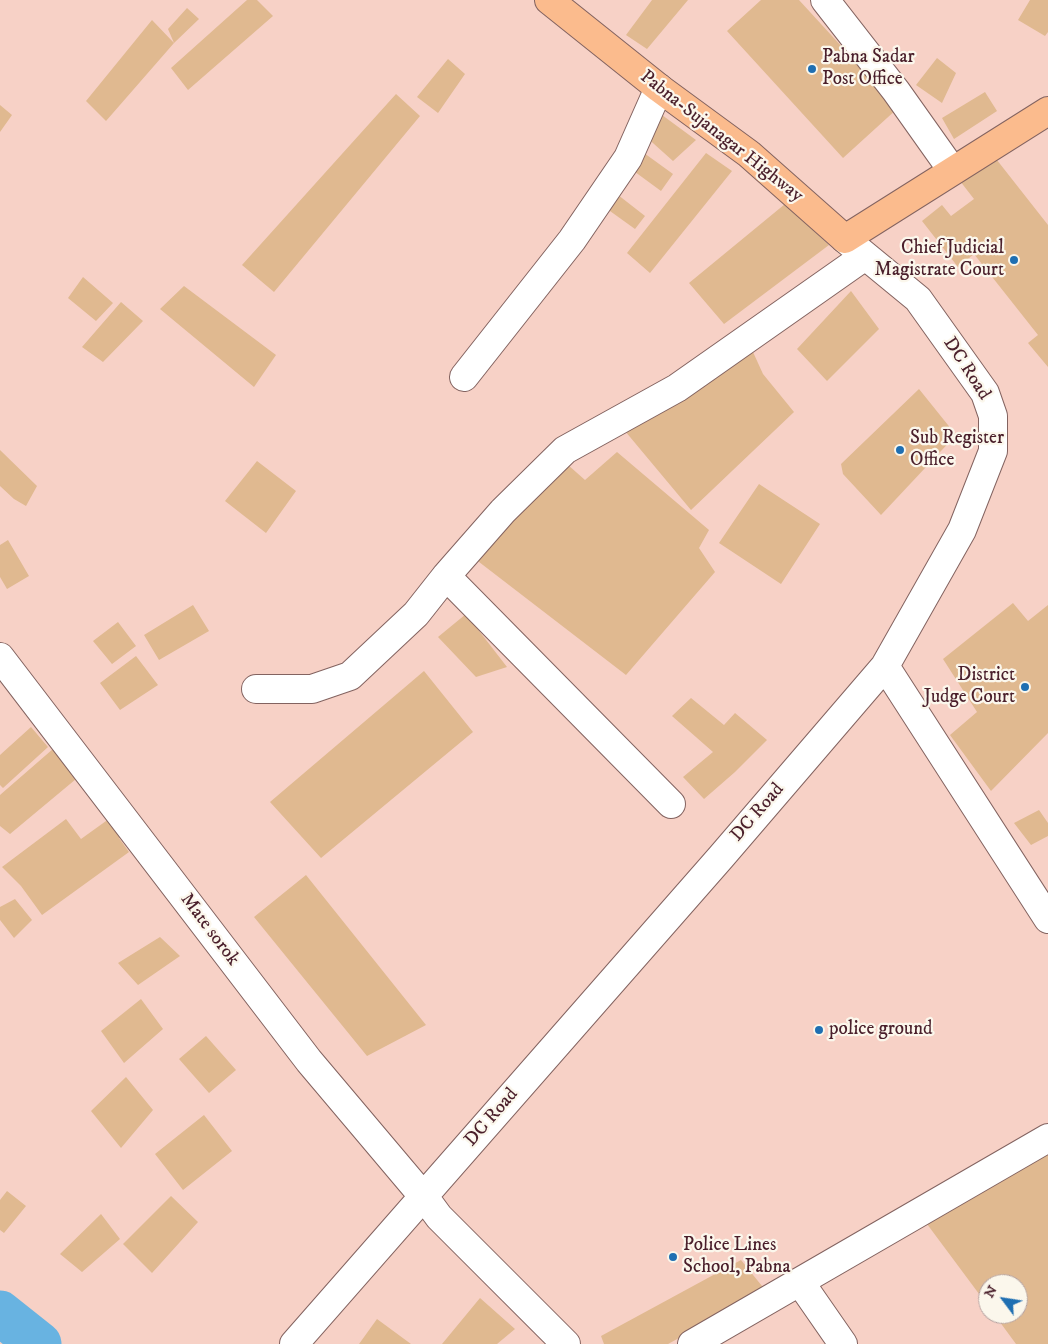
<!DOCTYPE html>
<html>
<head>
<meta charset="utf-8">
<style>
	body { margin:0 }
	#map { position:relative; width:1048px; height:1344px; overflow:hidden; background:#eee2c3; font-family:"IM FELL DW Pica",serif }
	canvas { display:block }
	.north { position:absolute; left:978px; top:1274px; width:50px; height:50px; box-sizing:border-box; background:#fbf7ec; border:1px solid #b4a19f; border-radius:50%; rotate:301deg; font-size:14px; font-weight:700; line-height:20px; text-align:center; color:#4a1f2b }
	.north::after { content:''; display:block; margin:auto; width:18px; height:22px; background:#1f6fb2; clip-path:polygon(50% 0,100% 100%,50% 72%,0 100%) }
</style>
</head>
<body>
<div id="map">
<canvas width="1048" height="1344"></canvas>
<div class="north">N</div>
</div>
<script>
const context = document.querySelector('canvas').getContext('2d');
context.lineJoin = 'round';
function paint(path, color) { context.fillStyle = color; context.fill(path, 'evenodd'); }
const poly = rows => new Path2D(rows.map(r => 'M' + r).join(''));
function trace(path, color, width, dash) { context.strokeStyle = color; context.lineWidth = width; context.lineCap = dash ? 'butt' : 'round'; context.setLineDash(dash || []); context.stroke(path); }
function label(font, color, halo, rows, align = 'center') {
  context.font = font + ' "IM FELL DW Pica",serif'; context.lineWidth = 4.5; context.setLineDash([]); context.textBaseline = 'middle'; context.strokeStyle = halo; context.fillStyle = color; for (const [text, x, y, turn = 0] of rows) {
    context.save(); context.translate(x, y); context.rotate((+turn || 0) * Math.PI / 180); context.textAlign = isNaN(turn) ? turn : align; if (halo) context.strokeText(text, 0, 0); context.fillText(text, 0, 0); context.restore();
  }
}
paint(poly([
	[0,0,1048,0,1048,1344,0,1344],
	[988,1284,1018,1284,1018,1314,988,1314]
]), '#f7d1c6');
trace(poly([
	[0,1313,39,1344]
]), '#68b3e1', 45);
paint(poly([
	[247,0,257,0,273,16,188,90,171,68],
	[652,0,688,0,647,49,626,35],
	[761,0,799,0,898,108,843,158,727,31],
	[1030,0,1048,0,1048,32,1045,36,1018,20],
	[187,8,199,19,174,43,106,121,86,101,152,20,174,43,168,29],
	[937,58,956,73,942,103,916,85],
	[448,59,465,74,438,113,417,97],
	[985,92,997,111,954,139,942,118],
	[396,94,420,116,274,292,242,265],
	[0,105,12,115,0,132],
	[662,115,696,140,673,161,644,135],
	[644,153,673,174,661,191,631,169],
	[706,153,732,171,650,273,627,253],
	[993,155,1048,225,1048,367,1028,343,1038,335,974,254,958,267,922,221,942,205,951,216,974,199,960,181],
	[613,191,645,216,635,229,603,206],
	[785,204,829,245,724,324,689,283],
	[83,277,113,303,96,321,68,298],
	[184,286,276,355,254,387,160,309],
	[851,291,879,329,827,381,797,349],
	[121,302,143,321,103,362,82,347],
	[753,352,763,374,794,412,691,510,625,431],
	[919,389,956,435,881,515,843,474,841,464],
	[0,450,37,486,26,506,14,499,0,486],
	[617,452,709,530,699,548,715,572,626,675,470,555,559,457,585,480],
	[257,461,296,491,266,533,225,501],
	[759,484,820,524,781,584,719,543],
	[8,540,29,576,7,589,0,577,0,545],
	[1013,603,1028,621,1048,605,1048,733,991,791,950,735,977,712,943,659],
	[193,605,209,631,159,660,144,635],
	[466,614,507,667,476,677,438,637],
	[118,622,136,646,112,664,93,641],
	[136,656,158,685,120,710,100,683],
	[424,671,473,732,321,858,270,802],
	[691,698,724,725,735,713,767,740,735,772,704,799,683,777,713,752,672,716],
	[31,727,48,747,3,788,0,785,0,755],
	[61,742,82,774,10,834,0,826,0,795],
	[1039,810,1048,823,1048,836,1031,845,1014,823],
	[113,816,126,832,119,838,129,852,42,915,21,886,2,867,66,819,81,839],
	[306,875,426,1025,367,1056,254,917],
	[15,899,32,920,14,938,0,920,0,907],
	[160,937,180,956,138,985,118,963],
	[141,999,163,1029,124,1063,101,1031],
	[206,1036,236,1070,209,1093,179,1059],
	[126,1077,153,1110,121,1148,91,1111],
	[204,1115,232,1151,183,1190,155,1154],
	[1048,1150,1048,1344,1016,1344,994,1314,1018,1314,1018,1284,988,1284,988,1306,927,1224],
	[7,1191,26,1206,4,1233,0,1230,0,1200],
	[171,1196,198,1222,152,1273,123,1244],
	[101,1214,120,1239,82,1272,60,1254],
	[741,1260,766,1291,668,1344,604,1344,601,1336],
	[480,1298,515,1329,497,1344,442,1344],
	[377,1319,411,1344,359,1344]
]), '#e0b990');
const minor = poly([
	[825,0,896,91,952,170],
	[464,377,572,240,628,158,659,88],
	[446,576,671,804],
	[0,657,309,1061,428,1202,439,1217,566,1344],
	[885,666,1048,919],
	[256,689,312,689,350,676,416,614,446,576,503,511,565,450,677,388,865,256],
	[800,1282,843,1344],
	[294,1344,721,857,885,666,962,530,993,451,993,416,985,393,918,299,845,239],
	[692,1344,1048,1138]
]);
const highway = poly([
	[549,0,659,88,749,154,845,239,1048,111]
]);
trace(minor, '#836360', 30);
trace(highway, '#836360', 30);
trace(minor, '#fff', 28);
trace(highway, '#fbbb8d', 28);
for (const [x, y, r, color] of [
	[812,69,5,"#1f6fb2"],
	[1014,260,5,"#1f6fb2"],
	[900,450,5,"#1f6fb2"],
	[1025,687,5,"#1f6fb2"],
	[819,1030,5,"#1f6fb2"],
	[673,1257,5,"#1f6fb2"]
]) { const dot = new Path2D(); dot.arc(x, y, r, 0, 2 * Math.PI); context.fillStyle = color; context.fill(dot); trace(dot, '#fbf7ec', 2); }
label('19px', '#4a1f2b', '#fbf7ec', [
	["Pabna Sadar",822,58],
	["Post Office",822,80],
	["Chief Judicial",1004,249,"right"],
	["Magistrate Court",1004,271,"right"],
	["Sub Register",910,439],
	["Office",910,461],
	["District",1015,676,"right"],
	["Judge Court",1015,698,"right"],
	["police ground",829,1030],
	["Police Lines",683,1246],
	["School, Pabna",683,1268]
], 'left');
label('19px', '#4a1f2b', '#fbf7ec', [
	["Pabna-Sujanagar Highway",721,137,38],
	["DC Road",966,369,57],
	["DC Road",758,813,-49],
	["Mate sorok",209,930,53],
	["DC Road",492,1118,-49]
]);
</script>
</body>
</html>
